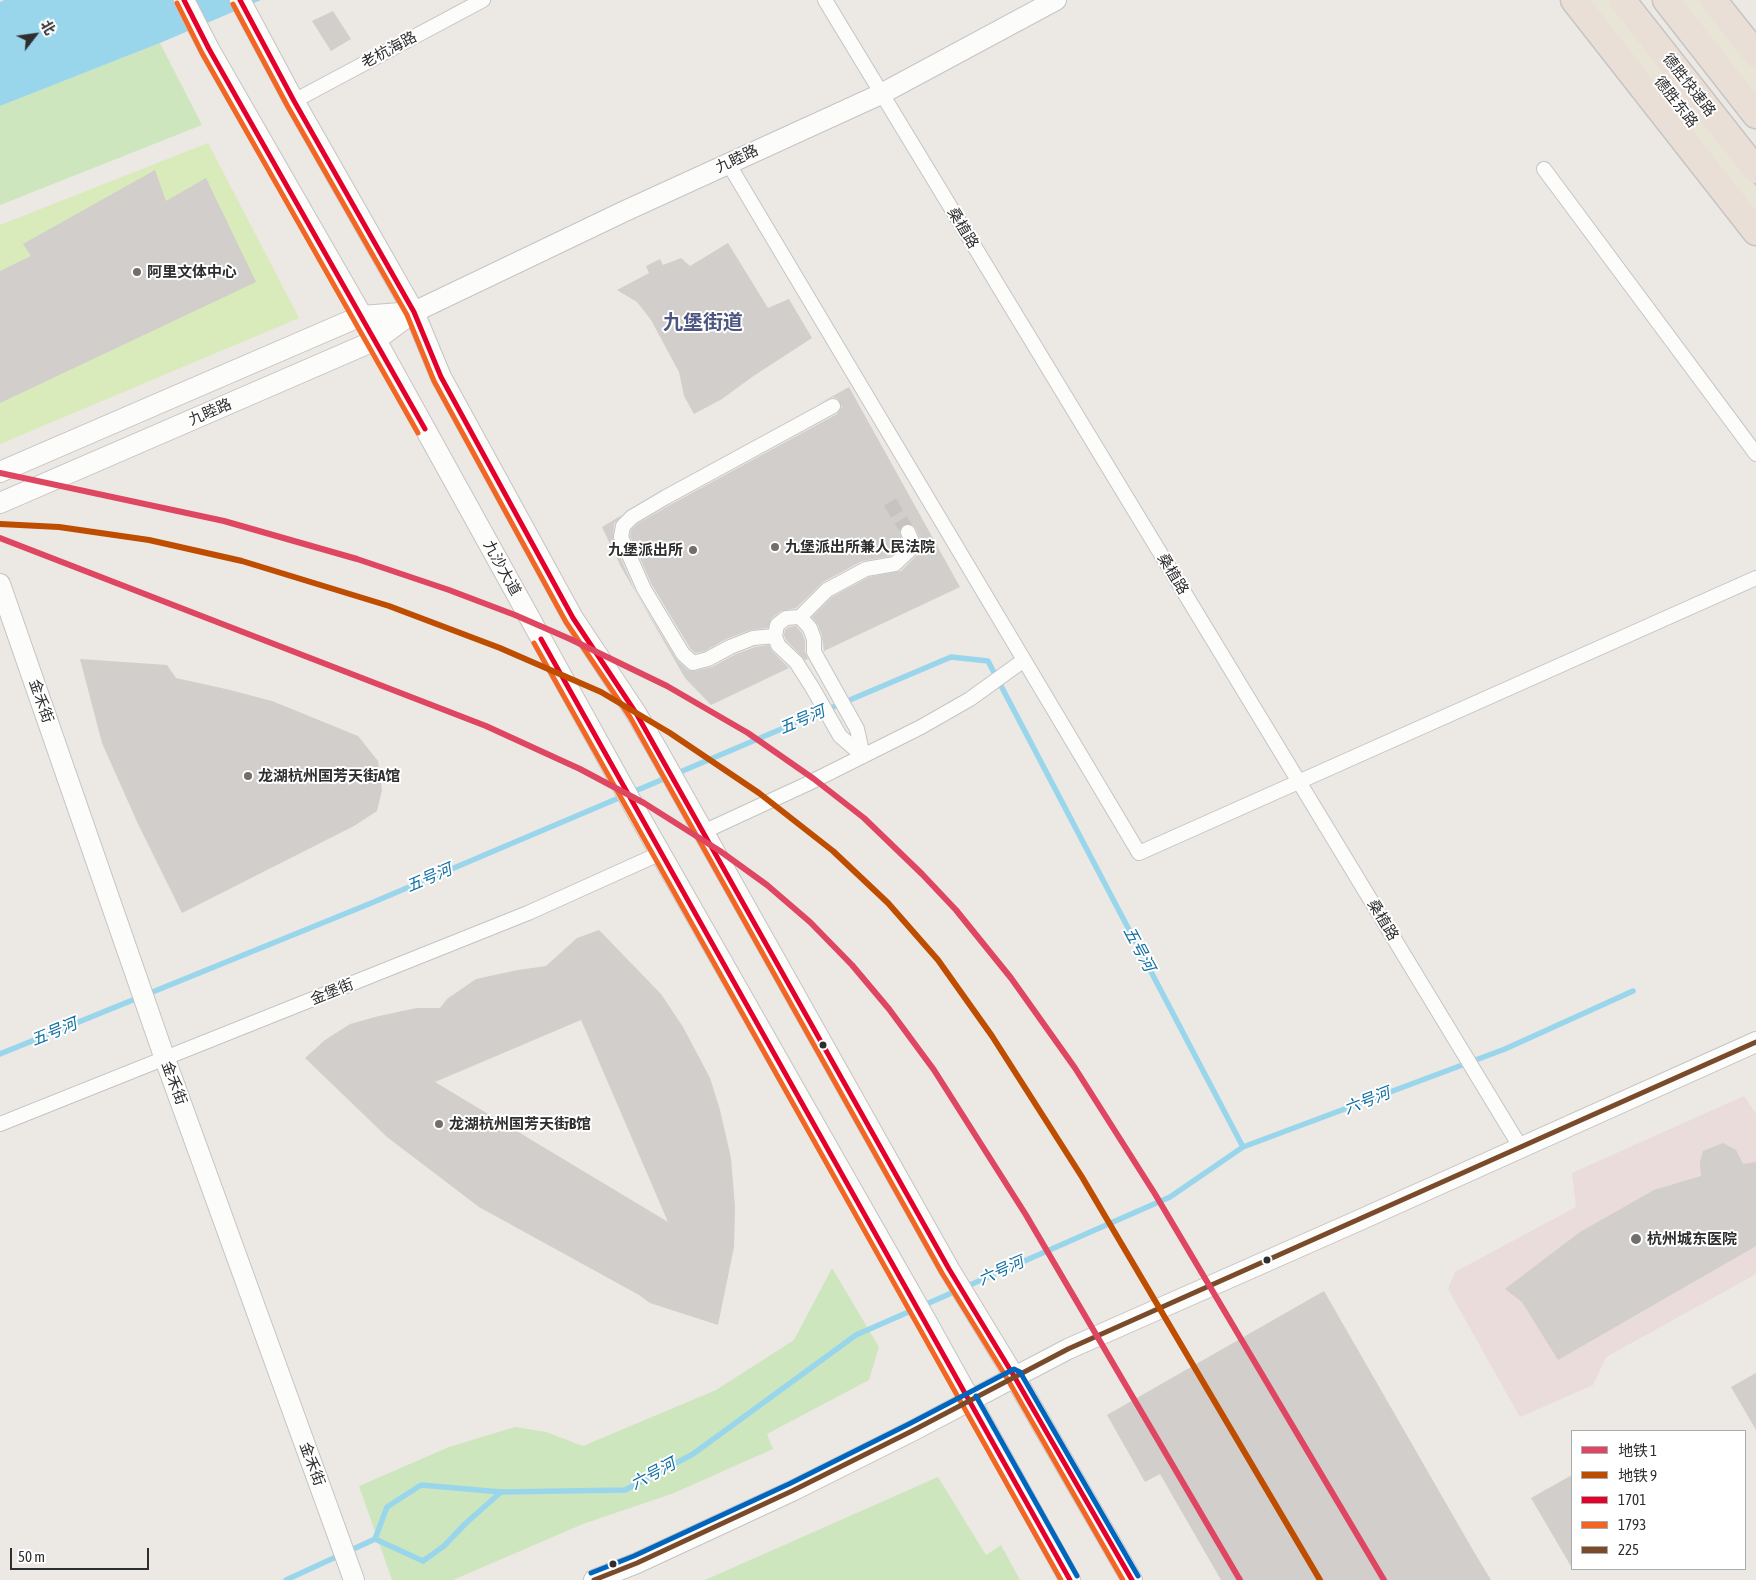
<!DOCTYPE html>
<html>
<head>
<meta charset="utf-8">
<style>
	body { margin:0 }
	#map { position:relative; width:1756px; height:1580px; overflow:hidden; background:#ece8e4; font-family:"Asap Condensed","Noto Sans SC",sans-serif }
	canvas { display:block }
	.legend { position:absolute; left:1571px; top:1430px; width:175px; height:140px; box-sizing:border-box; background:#fff; border:1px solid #ababab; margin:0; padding:6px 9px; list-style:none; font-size:15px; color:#2e2e2e }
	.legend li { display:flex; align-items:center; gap:10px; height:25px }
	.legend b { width:25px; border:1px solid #ababab }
	.north { position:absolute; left:10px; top:10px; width:50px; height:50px; -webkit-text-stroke:4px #fff; paint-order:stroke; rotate:60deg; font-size:14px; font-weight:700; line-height:20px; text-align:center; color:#2e2e2e }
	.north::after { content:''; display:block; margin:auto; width:18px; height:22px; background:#2e2e2e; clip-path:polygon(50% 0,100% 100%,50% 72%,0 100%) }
	.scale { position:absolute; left:10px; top:1548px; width:139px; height:22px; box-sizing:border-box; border:2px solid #2e2e2e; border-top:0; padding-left:6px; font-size:15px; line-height:18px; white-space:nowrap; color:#2e2e2e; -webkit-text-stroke:4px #fff; paint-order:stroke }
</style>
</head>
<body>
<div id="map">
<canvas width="1756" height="1580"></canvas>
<ul class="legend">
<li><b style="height:6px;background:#df4661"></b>地铁 1</li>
<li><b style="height:6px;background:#be4d00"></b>地铁 9</li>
<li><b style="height:6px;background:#e4002b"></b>1701</li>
<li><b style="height:6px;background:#f26522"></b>1793</li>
<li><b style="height:6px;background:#7a4b2a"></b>225</li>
</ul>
<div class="north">北</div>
<div class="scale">50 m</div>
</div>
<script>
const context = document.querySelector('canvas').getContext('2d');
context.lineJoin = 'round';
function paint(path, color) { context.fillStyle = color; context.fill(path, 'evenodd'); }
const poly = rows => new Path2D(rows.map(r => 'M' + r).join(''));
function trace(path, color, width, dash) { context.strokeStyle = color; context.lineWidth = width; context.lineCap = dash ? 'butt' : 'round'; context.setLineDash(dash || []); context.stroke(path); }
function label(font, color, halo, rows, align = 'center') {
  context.font = font + ' "Asap Condensed","Noto Sans SC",sans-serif'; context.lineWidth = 4; context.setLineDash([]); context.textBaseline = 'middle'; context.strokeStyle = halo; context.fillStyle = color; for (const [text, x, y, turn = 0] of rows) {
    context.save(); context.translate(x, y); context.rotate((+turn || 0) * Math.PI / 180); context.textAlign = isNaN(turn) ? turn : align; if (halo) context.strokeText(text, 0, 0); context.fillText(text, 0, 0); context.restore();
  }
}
paint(poly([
	[1744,1096,1756,1114,1756,1274,1606,1357,1593,1385,1520,1417,1448,1289,1455,1272,1576,1207,1572,1173]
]), '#e9dcdb');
paint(poly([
	[160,43,202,125,0,205,0,106],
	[832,1268,879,1347,869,1380,767,1434,773,1449,674,1493,583,1524,453,1580,392,1580,359,1486,449,1447,515,1427,546,1432,583,1446,716,1390,794,1340],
	[938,1477,986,1555,1001,1545,1020,1580,705,1580]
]), '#cee6be');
paint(poly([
	[208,143,299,318,0,444,0,225]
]), '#d9eabb');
paint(poly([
	[4,0,261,0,160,43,0,106,0,2]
]), '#99d6ec');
trace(poly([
	[0,1054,369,904,951,657,988,661,1243,1147],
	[375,1539,423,1561,444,1546,465,1524,501,1492],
	[286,1580,375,1539,387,1507,421,1485,501,1492,625,1490,693,1454,856,1335,1170,1197,1243,1147,1505,1049,1633,991]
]), '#99d6ec', 5.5);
paint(poly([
	[333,11,351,39,331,51,312,21],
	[155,170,166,201,206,178,256,282,0,403,0,271,31,256,23,244],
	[728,243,768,308,789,299,812,338,752,377,722,399,694,414,684,396,679,372,651,320,637,302,617,290,649,273,646,266,660,259,663,265,681,258,690,266],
	[849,387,960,587,824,651,822,636,818,625,812,617,832,597,869,577,901,571,920,552,922,548,922,543,916,529,913,525,905,524,901,527,899,531,904,544,891,556,862,561,823,582,796,608,781,611,772,618,768,628,750,630,726,639,705,651,695,653,690,648,652,585,630,536,631,530,637,524,670,505,837,414,842,407,838,399,833,397,820,403],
	[622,515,614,524,613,541,636,593,677,660,688,670,695,671,712,667,734,655,755,647,769,645,772,651,789,668,711,705,685,678,621,567,602,527],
	[796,626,802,633,805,641,805,652,808,659,805,660,786,640,784,635,785,630,789,627],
	[80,659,167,665,176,678,226,689,272,701,358,736,378,761,382,790,377,811,354,826,182,913,138,824,102,743],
	[599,930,661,994,683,1027,710,1078,720,1110,731,1158,735,1207,734,1247,718,1325,650,1303,639,1295,479,1207,387,1137,305,1058,325,1040,350,1024,379,1016,417,1008,440,1008,447,999,476,979,518,970,546,966,577,938],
	[581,1020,668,1222,435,1082],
	[1723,1143,1736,1150,1743,1164,1756,1162,1756,1246,1558,1360,1522,1302,1505,1289,1580,1232,1654,1190,1701,1176,1700,1162,1703,1151],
	[1324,1291,1474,1552,1491,1580,1221,1580,1160,1474,1145,1482,1107,1415],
	[1756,1373,1756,1430,1731,1387],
	[1572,1475,1572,1568,1531,1498]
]), '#d1cecb');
trace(poly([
	[890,502,908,532]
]), '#c6c3c0', 14, [14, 7]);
const street = poly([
	[825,0,1521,1148],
	[294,101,483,0],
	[728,163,1139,853,1756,578],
	[1544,169,1756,454],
	[800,617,810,628,814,639,814,652,857,729,863,756,840,736,812,687,796,662,778,645,775,636,777,625,786,618,800,617],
	[800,617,827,590,866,569,895,564,914,546,908,532],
	[775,636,753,638,730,647,708,659,693,663,683,654,644,589,621,537,623,526,632,517,666,497,833,406],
	[703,832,807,784,921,727,970,699,1024,660],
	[0,1124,528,913,661,853]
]);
const secondary = poly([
	[184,0,209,49,376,340,637,812,924,1317,1070,1580],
	[240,0,294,101,414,312,441,377,573,618,636,713,658,751,949,1269,1014,1376,1132,1580],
	[0,472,361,316,414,312],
	[0,503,376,340,414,312,625,211,881,94,1056,0],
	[0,584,165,1059,354,1580],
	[594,1580,637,1563,792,1491,912,1431,1068,1349,1362,1219,1756,1042]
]);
const primary = poly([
	[1596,0,1756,204],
	[1691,0,1756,82]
]);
const highway = poly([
	[1574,0,1756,232],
	[1622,0,1756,170],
	[1666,0,1756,115],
	[1713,0,1756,54]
]);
trace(street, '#c5c4c5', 16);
trace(secondary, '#c5c4c5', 22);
trace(primary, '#c6c5c4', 25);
trace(highway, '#c6c5c4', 29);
trace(street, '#fcfcfb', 14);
trace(secondary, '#fcfcfb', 20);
trace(primary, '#e8e4d6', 22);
trace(highway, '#eadfd6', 26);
trace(poly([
	[184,0,209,49,425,429],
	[240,0,294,101,414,312,441,377,573,618,636,713,949,1269,1014,1376,1132,1580],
	[541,639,1070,1580]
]), '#e4002b', 5);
trace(poly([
	[177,3,202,53,418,433],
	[233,4,287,105,407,315,434,381,566,622,630,717,942,1273,1008,1380,1123,1580],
	[534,643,1061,1580]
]), '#f26522', 5);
trace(poly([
	[594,1580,637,1563,792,1491,912,1431,1068,1349,1756,1042]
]), '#7a4b2a', 5);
trace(poly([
	[976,1396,1077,1576],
	[591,1573,634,1556,789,1484,909,1424,1014,1369,1020,1372,1138,1576]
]), '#0065bd', 5);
trace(poly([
	[0,473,224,521,357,559,449,590,515,615,570,639,667,686,748,733,814,779,864,818,922,874,956,910,1011,978,1075,1068,1155,1194,1384,1580],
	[0,538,486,726,580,769,644,803,720,851,767,885,810,922,852,965,889,1009,934,1070,1026,1215,1240,1580]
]), '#df4661', 6);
trace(poly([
	[0,524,59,527,149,540,242,561,389,606,500,648,601,692,670,733,759,793,833,851,888,903,938,960,992,1036,1082,1177,1320,1580]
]), '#be4d00', 6);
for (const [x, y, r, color] of [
	[137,272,5,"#706f6e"],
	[775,547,5,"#706f6e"],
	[693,550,5,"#706f6e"],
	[248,776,5,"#706f6e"],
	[823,1045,4.5,"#2e2e2e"],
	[439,1124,5,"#706f6e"],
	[1636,1239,6,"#706f6e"],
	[1267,1260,4.5,"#2e2e2e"],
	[613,1564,4.5,"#2e2e2e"]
]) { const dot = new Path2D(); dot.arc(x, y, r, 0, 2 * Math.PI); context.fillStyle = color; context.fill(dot); trace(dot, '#fff', 2); }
label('15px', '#2e2e2e', '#fff', [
	["老杭海路",389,50,-28],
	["德胜快速路",1689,85,52],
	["德胜东路",1676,102,52],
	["九睦路",737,159,-25],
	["桑植路",963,228,59],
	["九睦路",210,412,-23],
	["九沙大道",502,568,61],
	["桑植路",1173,574,59],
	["金禾街",41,701,71],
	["桑植路",1383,920,59],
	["金堡街",332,992,-22],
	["金禾街",174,1083,70],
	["金禾街",312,1464,70]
]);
label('bold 15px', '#2e2e2e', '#fff', [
	["阿里文体中心",147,272],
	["九堡派出所兼人民法院",785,547],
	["九堡派出所",683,550,"right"],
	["龙湖杭州国芳天街A馆",258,776],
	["龙湖杭州国芳天街B馆",449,1124],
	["杭州城东医院",1647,1239]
], 'left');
label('italic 16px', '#0d6fa3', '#fff', [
	["五号河",802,720,-23],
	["五号河",429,878,-23],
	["五号河",1139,949,62],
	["五号河",54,1032,-22],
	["六号河",1367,1101,-21],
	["六号河",1001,1271,-24],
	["六号河",653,1474,-28]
]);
label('bold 20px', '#4d5680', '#fff', [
	["九堡街道",703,323]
]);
</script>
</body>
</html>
